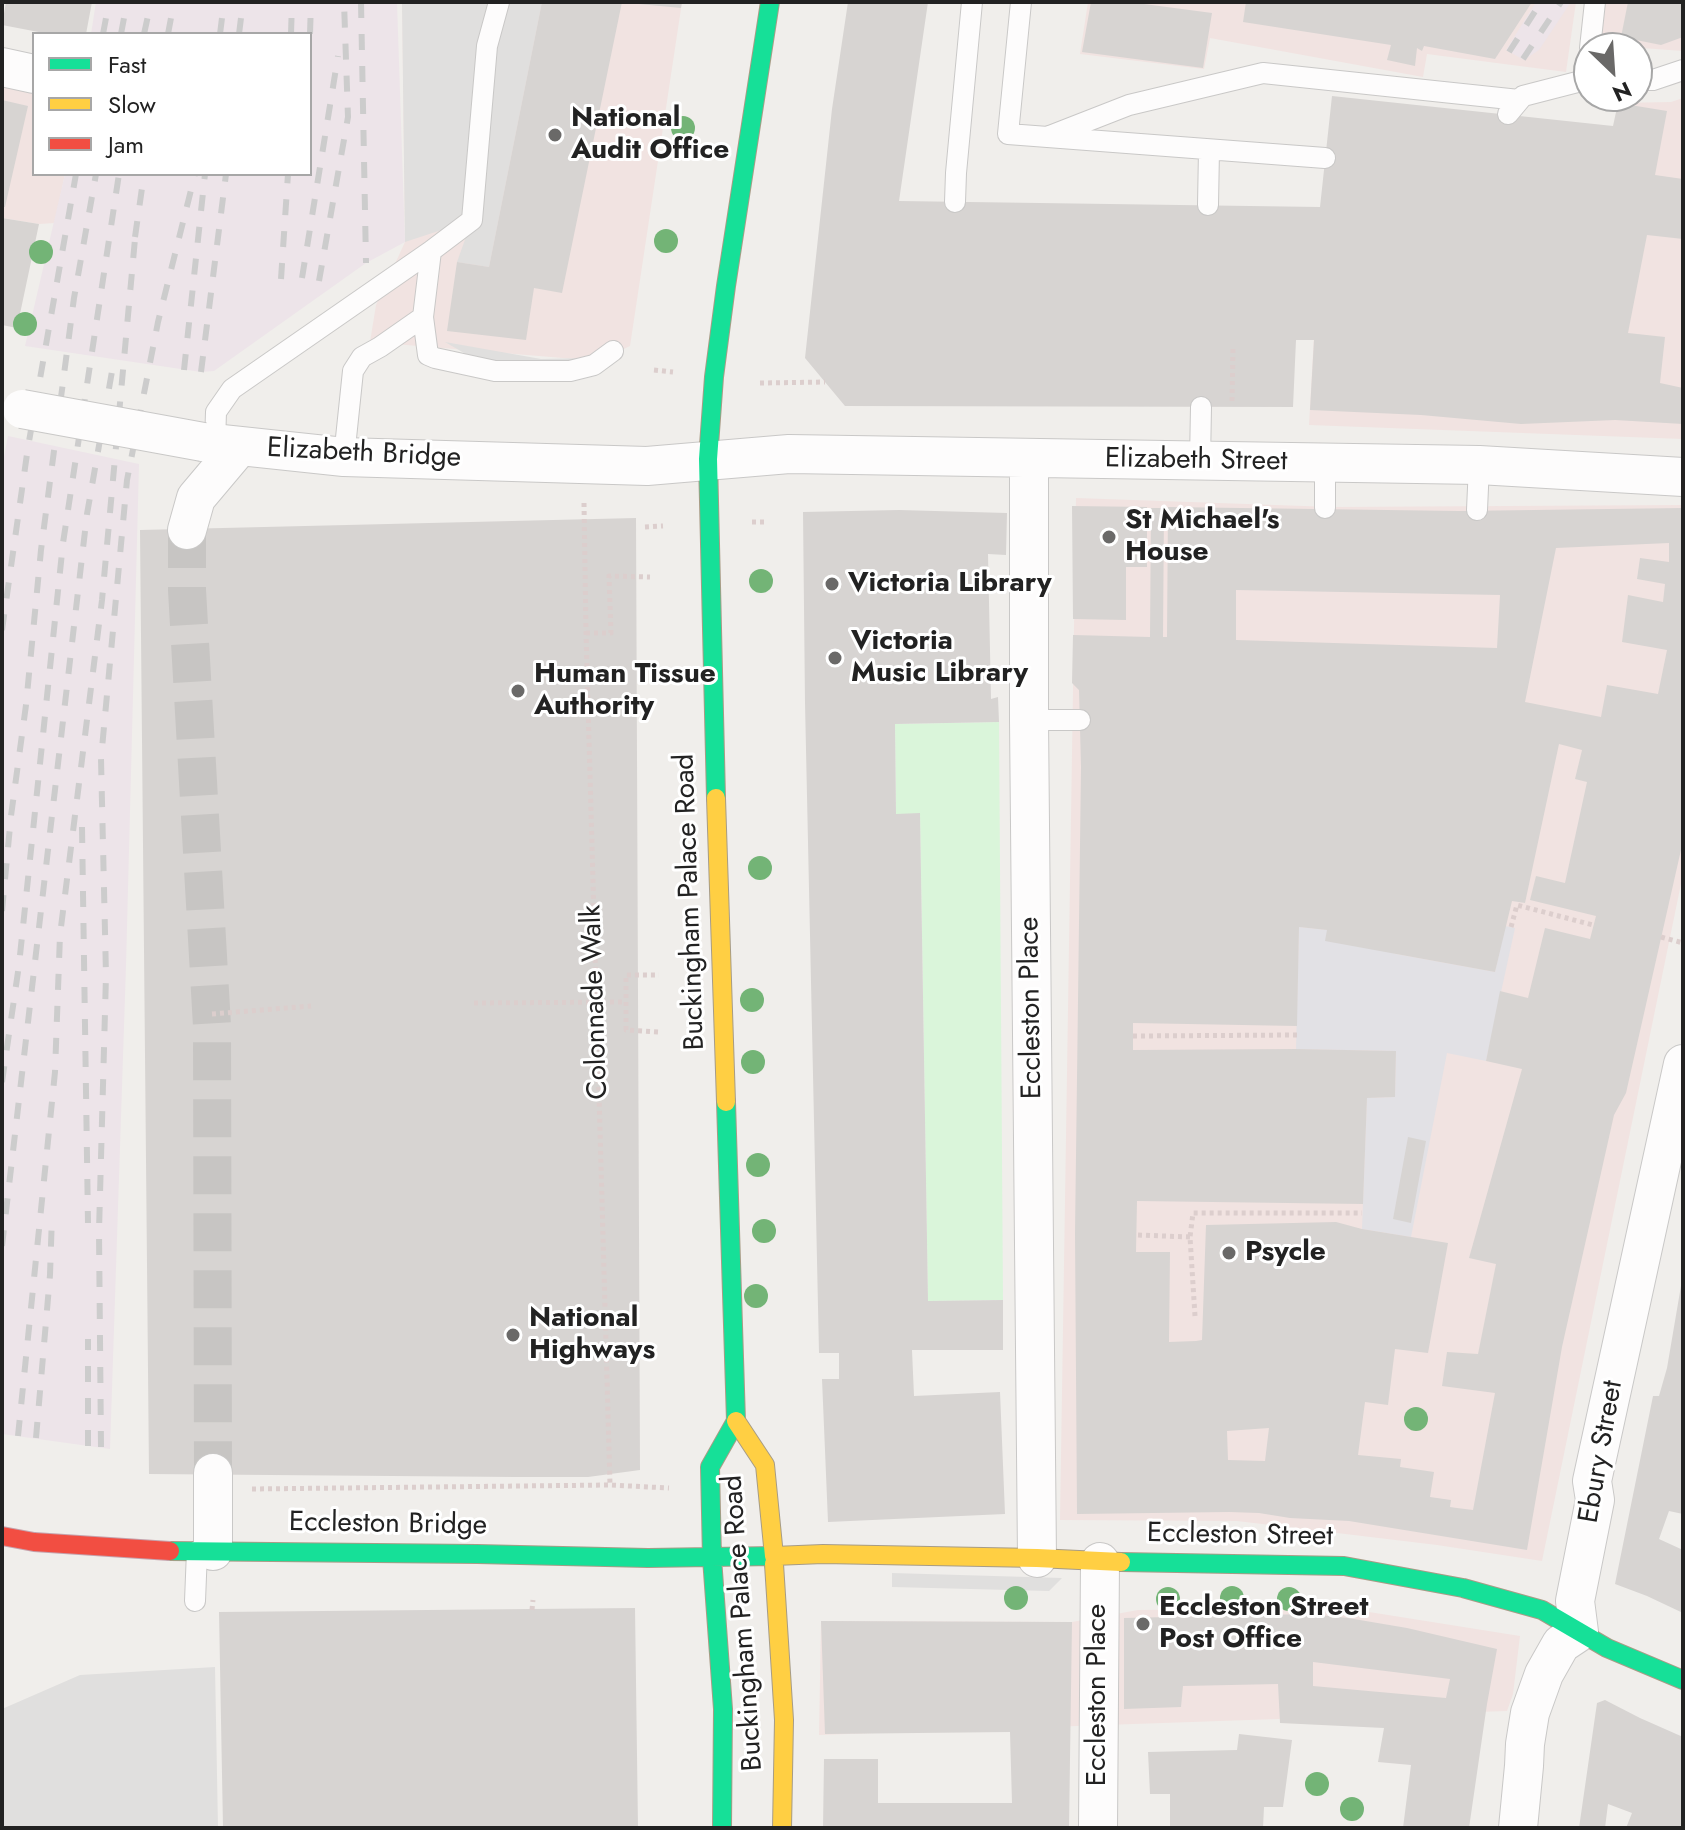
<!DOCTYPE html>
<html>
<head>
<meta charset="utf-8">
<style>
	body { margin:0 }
	#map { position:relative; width:1685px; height:1830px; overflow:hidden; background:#f0eeeb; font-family:Jost,sans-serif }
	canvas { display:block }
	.frame { position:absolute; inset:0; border:4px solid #222; pointer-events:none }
	.legend { position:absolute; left:32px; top:32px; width:280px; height:144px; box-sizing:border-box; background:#fff; border:2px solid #a7a7a7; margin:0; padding:10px 14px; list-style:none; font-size:24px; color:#222 }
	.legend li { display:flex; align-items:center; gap:16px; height:40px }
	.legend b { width:40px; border:2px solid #a7a7a7 }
	.north { position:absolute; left:1573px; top:32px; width:80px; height:80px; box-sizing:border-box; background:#fff; border:2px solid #a7a7a7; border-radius:50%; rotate:155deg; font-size:22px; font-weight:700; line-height:32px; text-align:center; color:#222 }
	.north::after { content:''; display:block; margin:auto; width:28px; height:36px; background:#6a6968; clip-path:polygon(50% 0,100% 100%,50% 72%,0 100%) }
</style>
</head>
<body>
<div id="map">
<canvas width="1685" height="1830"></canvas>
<div class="frame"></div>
<ul class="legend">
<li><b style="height:10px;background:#16e098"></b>Fast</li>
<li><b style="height:10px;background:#ffcf43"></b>Slow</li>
<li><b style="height:10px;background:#f24e42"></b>Jam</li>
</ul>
<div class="north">N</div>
</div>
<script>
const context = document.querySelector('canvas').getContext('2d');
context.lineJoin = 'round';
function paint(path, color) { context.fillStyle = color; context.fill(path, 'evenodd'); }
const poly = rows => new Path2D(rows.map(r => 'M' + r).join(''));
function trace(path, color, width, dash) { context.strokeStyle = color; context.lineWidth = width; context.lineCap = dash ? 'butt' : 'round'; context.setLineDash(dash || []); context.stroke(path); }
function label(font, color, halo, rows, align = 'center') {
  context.font = font + ' Jost,sans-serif'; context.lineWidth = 6; context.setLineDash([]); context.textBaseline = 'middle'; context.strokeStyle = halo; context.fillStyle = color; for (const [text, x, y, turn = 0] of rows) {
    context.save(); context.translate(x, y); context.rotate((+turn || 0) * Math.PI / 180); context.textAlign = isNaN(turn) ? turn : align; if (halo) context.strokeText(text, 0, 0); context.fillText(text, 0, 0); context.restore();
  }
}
paint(poly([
	[402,2,682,2,630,346,599,361,370,342,376,305,405,242],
	[1088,2,1576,2,1566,72,1427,54,1423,77,1210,38,1204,69,1080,54],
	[1602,2,1683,2,1683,51,1628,47,1597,41],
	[2,86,34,91,34,174,65,174,55,223,39,224,2,218],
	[1683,98,1683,439,1309,425,1315,317,1575,337,1618,103,1671,102],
	[1076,498,1332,507,1683,505,1683,874,1542,1561,1437,1545,1237,1521,1060,1520],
	[1344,1608,1520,1636,1513,1694,1507,1711,819,1735,821,1621,1072,1622,1138,1610]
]), '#f1e3e1');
paint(poly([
	[96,2,397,2,405,242,366,263,214,371,201,372,25,346,65,174,310,174,310,34,91,34],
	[1536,2,1571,2,1539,50,1524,60,1506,50],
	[8,436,139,464,126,966,110,1449,2,1434,2,467]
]), '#ede4e9');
paint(poly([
	[999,722,1003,1300,928,1301,920,814,896,814,895,724]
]), '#daf5da');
paint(poly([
	[402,2,542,2,489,267,457,262,472,220,405,242],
	[445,342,541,359,594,358,606,353,619,343,613,351,594,365,495,371],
	[892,1573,1062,1578,1049,1591,892,1587],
	[215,1667,218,1828,2,1828,2,1709,80,1675]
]), '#e0dfde');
paint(poly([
	[1505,926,1515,928,1486,1061,1447,1053,1411,1237,1362,1229,1367,1098,1395,1097,1396,1051,1296,1049,1299,927,1327,930,1396,954,1495,972]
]), '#e2e1e5');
paint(poly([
	[6,2,92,2,86,34,49,34,2,25],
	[542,2,622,2,562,293,534,288,526,340,447,331,457,262,489,267],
	[639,2,682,2,681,8,639,4],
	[848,2,928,2,899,201,1320,207,1332,96,1613,126,1618,103,1667,111,1655,175,1683,179,1683,239,1647,235,1628,333,1665,337,1660,383,1683,388,1683,424,1615,420,1521,424,1421,415,1310,410,1314,340,1296,340,1293,407,845,406,805,358,832,109],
	[1091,2,1129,2,1212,13,1203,68,1082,52],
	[1246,2,1532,2,1495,59,1424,46,1422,51,1417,48,1415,66,1387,60,1391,45,1243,22],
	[1628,2,1683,2,1683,37,1661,45,1621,37],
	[2,100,28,106,5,207,2,207],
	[2,218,39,224,17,328,2,325],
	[1072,506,1147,507,1147,567,1126,567,1126,620,1073,619],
	[1168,507,1459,511,1683,508,1683,841,1626,1093,1614,1115,1562,1347,1527,1550,1349,1521,1290,1518,1259,1513,1229,1512,1077,1514,1075,1233,1081,767,1079,690,1072,683,1073,635,1150,637,1151,508,1164,508,1163,637,1167,637],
	[1669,543,1669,562,1640,558,1637,579,1665,584,1663,602,1628,595,1622,642,1667,650,1658,694,1607,685,1601,717,1525,702,1556,548],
	[1236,590,1500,595,1497,648,1236,640],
	[1559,744,1582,750,1575,779,1587,782,1565,883,1536,876,1530,900,1596,916,1590,939,1545,928,1528,998,1500,991,1486,1061,1522,1069,1469,1258,1496,1264,1478,1354,1447,1352,1442,1386,1495,1393,1473,1510,1457,1508,1450,1507,1451,1500,1430,1497,1434,1472,1400,1467,1401,1459,1358,1455,1365,1402,1388,1405,1395,1349,1428,1353,1448,1243,1362,1229,1336,1222,1206,1225,1202,1340,1196,1341,1169,1342,1170,1252,1136,1252,1137,1201,1363,1204,1367,1098,1395,1097,1396,1051,1296,1049,1133,1050,1133,1023,1297,1026,1299,927,1327,930,1325,941,1495,972,1512,901,1525,903],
	[1269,1428,1265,1461,1228,1460,1227,1431],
	[899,510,1007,513,1006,555,988,554,991,699,998,697,999,722,895,724,896,814,920,813,928,1301,1003,1300,1003,1350,912,1350,914,1396,1000,1392,1005,1514,828,1522,822,1379,839,1379,839,1353,819,1353,805,703,803,512],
	[636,518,640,1470,588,1477,514,1477,149,1474,140,530],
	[1408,1137,1426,1141,1411,1223,1393,1219],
	[1682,1280,1683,1514,1669,1511,1659,1539,1683,1550,1683,1613,1647,1596,1615,1584,1653,1396,1659,1396,1667,1368],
	[635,1608,638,1828,223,1828,219,1612],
	[1309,1614,1348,1618,1407,1628,1497,1649,1487,1704,1469,1828,1403,1828,1411,1765,1378,1762,1384,1728,1280,1723,1278,1684,1183,1686,1181,1707,1124,1709,1124,1618],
	[1313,1662,1450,1679,1446,1698,1313,1686],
	[821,1621,1072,1622,1069,1828,823,1828,824,1759,878,1759,878,1803,1012,1803,1010,1732,825,1734],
	[1605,1700,1640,1718,1683,1737,1683,1828,1626,1828,1632,1813,1608,1804,1605,1828,1579,1828,1597,1703],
	[1239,1734,1292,1740,1283,1807,1264,1807,1263,1828,1170,1828,1170,1794,1150,1794,1148,1752,1237,1750]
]), '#d7d4d2');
trace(poly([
	[187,530,187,590,212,1026,213,1473]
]), '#c7c5c3', 38, [38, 19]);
const lane = poly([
	[499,2,487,46,472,220,431,251,423,317,428,355,435,358,495,371,570,371,594,365,613,351],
	[1021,2,1008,134,1325,158],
	[1590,48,1595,2],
	[1637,80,1653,80,1683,70],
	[1508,114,1523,96,1589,79],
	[1047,137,1129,105,1263,73,1519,100],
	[955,202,956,173,972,2],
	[1208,205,1209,150],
	[215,444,216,412,232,389,431,251],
	[344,457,353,371,362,357,380,347,423,317],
	[1200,461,1201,407],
	[1325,508,1325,463],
	[1477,510,1479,465],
	[1029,720,1080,720],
	[195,1601,197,1551]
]);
const street = poly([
	[2,67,34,74],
	[203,442,344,457,647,466,789,454,1479,465,1683,477],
	[1029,459,1029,720,1037,1558],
	[187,530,196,498,239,447],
	[213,1473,213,1551],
	[1098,1828,1100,1562],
	[1518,1828,1524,1766,1525,1744,1530,1713,1544,1674,1561,1644,1579,1632,1575,1601,1595,1500,1592,1481,1683,1064]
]);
const fast = poly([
	[716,798,708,459,714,377,726,286,770,2],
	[170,1551,477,1554,648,1558,774,1556,774,1564],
	[1121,1562,1344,1566,1463,1588,1542,1610,1607,1648,1683,1680],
	[722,1828,723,1709,712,1558,710,1467,736,1421,726,1102]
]);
const slow = poly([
	[716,798,726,1102],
	[736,1421,765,1465,774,1556,823,1554,1037,1558,1121,1562],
	[774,1564,784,1720,782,1828]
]);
trace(lane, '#c9c8c7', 22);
trace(street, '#c9c8c7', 40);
trace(fast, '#a79c86', 20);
trace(slow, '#a79c86', 20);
trace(poly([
	[654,370,673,372],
	[760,383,825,382],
	[1232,401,1233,349],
	[584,503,586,633,610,1485],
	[752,522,765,522],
	[645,527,663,526],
	[586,633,611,633,609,576,650,577],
	[1511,927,1517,905,1593,925],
	[1661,937,1683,943],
	[474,1003,626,1002],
	[212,1014,311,1006],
	[658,1032,626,1030,626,975,659,975],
	[1133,1036,1297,1035],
	[1138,1235,1190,1237],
	[1195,1316,1190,1237,1193,1213,1362,1213],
	[252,1489,610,1485,669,1488],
	[532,1610,533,1600]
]), '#dccecd', 5, [4, 4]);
trace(lane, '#fdfcfc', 20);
trace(street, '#fdfcfc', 38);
trace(fast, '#16e098', 18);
trace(slow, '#ffcf43', 18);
trace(poly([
	[361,2,366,263],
	[103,34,109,2],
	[121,34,127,2],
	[144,34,151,2],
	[168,34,174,2],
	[220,34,224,2],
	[239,34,243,2],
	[291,34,292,2],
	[310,34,311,2],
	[1509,52,1541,2],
	[1523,59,1561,2],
	[135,237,144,174],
	[302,278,338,56],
	[281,279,288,174],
	[319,281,348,117,344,2],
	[184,370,205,174],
	[201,372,226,174],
	[2,630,28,447,76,174],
	[82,827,88,1223],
	[2,911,11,816,26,705,41,550,74,298,96,174],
	[2,1082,19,965,63,543,119,174],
	[2,1246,87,514,114,360],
	[18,1436,55,1072,60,935,102,600,136,228],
	[36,1438,50,1275,52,1215],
	[88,1446,88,1339],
	[101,1447,99,1231,106,975,101,759,127,480,158,322,195,174]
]), '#ccc', 6, [16, 16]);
const streetBridge = poly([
	[22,409,203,442]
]);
const jamBridge = poly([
	[2,1536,34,1542,170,1551]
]);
trace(streetBridge, '#c9c8c7', 40, []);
trace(jamBridge, '#c5a2ac', 20, []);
trace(streetBridge, '#fdfcfc', 38);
trace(jamBridge, '#f24e42', 18);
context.fillStyle = '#73b476';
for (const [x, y] of [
	[683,128],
	[666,241],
	[41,252],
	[25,324],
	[761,581],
	[760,868],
	[752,1000],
	[753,1062],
	[758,1165],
	[764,1231],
	[756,1296],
	[1416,1419],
	[1016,1598],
	[1232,1598],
	[1168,1599],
	[1289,1599],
	[1317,1784],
	[1352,1809]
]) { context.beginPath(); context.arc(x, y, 12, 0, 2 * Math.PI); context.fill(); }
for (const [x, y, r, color] of [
	[555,135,8,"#6a6968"],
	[1109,537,8,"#6a6968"],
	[832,584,8,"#6a6968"],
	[835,658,8,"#6a6968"],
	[518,691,8,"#6a6968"],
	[1229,1253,8,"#6a6968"],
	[513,1335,8,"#6a6968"],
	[1143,1624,8,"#6a6968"]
]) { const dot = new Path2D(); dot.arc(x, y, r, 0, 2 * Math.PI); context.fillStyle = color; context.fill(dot); trace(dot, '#fff', 3); }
label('bold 28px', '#222', '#fff', [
	["National",571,119],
	["Audit Office",571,151],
	["St Michael's",1125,521],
	["House",1125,553],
	["Victoria Library",848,584],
	["Victoria",851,642],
	["Music Library",851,674],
	["Human Tissue",534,675],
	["Authority",534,707],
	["Psycle",1245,1253],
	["National",529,1319],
	["Highways",529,1351],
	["Eccleston Street",1159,1608],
	["Post Office",1159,1640]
], 'left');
label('28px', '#222', '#fff', [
	["Elizabeth Bridge",364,454,3],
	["Elizabeth Street",1196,461,1],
	["Buckingham Palace Road",691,902,-92],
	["Colonnade Walk",596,1002,-92],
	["Eccleston Place",1032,1008,-91],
	["Ebury Street",1602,1452,-80],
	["Eccleston Bridge",388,1525,1],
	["Eccleston Street",1240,1536,1],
	["Buckingham Palace Road",744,1623,-94],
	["Eccleston Place",1098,1695,-90]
]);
</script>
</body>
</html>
